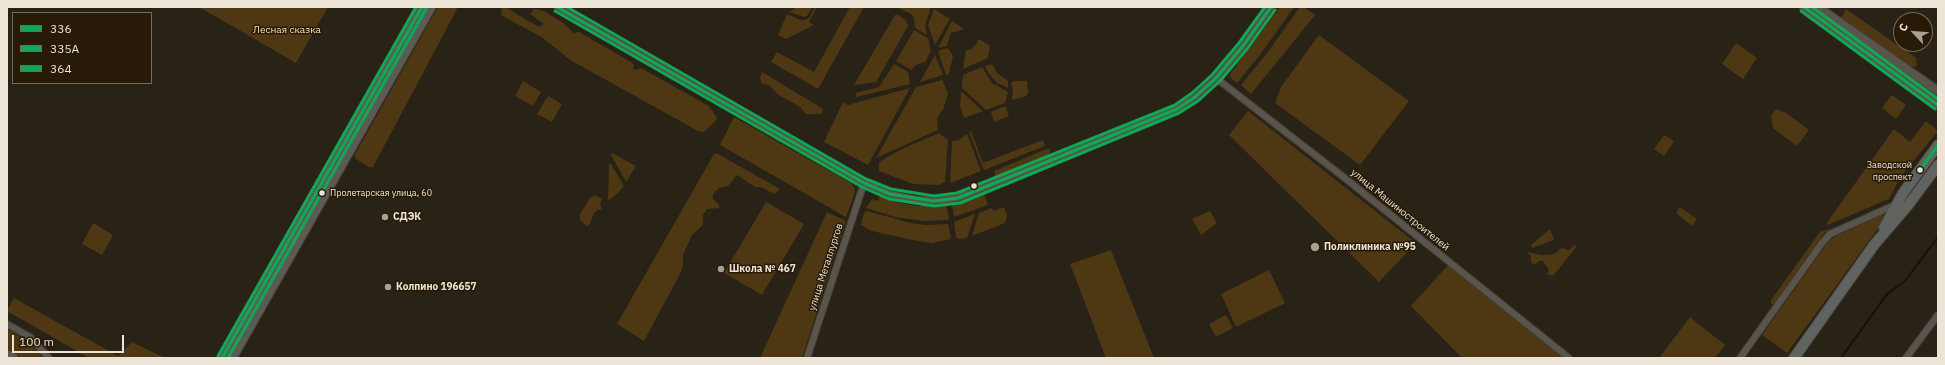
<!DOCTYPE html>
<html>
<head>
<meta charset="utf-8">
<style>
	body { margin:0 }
	#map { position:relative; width:1945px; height:365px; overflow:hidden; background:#292217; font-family:"IBM Plex Sans",sans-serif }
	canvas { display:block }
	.frame { position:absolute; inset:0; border:8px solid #ece4d7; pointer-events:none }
	.legend { position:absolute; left:12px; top:12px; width:140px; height:72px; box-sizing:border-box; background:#271a06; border:1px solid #766b5a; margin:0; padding:5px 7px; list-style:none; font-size:12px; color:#ece4d7 }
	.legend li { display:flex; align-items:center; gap:8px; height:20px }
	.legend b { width:20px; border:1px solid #766b5a }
	.north { position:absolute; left:1893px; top:12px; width:40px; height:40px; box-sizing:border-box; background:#271a06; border:1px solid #766b5a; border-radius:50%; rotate:296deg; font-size:11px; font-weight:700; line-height:16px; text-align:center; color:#ece4d7 }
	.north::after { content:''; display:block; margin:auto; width:14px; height:18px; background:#a8a094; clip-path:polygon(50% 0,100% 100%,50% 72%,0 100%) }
	.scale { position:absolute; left:12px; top:335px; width:112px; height:18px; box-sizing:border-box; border:2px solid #ece4d7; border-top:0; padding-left:5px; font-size:12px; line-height:14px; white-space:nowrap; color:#ece4d7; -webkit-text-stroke:3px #271a06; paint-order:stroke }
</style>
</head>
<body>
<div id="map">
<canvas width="1945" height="365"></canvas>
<div class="frame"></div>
<ul class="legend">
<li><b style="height:5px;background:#10a855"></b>336</li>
<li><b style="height:5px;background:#10a855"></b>335А</li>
<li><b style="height:5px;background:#10a855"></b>364</li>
</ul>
<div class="north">С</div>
<div class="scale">100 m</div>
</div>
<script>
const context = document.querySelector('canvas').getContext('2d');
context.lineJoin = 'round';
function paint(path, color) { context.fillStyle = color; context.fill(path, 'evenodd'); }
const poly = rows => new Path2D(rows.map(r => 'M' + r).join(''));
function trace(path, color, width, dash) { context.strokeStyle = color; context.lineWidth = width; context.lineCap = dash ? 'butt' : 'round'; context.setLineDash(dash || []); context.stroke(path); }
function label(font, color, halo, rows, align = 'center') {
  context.font = font + ' "IBM Plex Sans",sans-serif'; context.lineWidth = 3; context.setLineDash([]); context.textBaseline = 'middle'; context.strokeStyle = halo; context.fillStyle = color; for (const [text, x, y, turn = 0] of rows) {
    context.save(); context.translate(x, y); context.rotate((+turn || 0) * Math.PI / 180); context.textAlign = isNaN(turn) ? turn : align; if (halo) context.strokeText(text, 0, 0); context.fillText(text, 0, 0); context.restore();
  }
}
paint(poly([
	[199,7,328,7,296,63],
	[438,7,456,7,457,9,373,167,369,167,356,159,354,156],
	[505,7,537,26,543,26,543,23,530,14,534,9,544,11,566,25,573,33,579,32,631,62,634,65,633,69,636,70,641,68,709,106,717,118,715,122,704,132,698,131,570,60,543,38,501,15,502,8],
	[797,7,812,7,807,16,804,17,789,12],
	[815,7,817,7,809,22,814,25,786,39,778,35,787,14,800,20,805,20,809,18],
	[850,7,864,7,818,89,771,62,777,52,814,72],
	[931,7,925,25,927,35,915,28,914,18,911,14,899,8],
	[1280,7,1294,7,1260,55,1237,83,1231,78,1230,74],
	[1300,7,1304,7,1315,15,1251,94,1241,85,1267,53],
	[934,9,950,19,935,45,928,25],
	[1846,9,1916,58,1917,67,1908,66,1841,18],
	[895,15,898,15,906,20,908,26,876,82,854,85],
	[952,21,964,29,951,33,947,46,938,48],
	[914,30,928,38,931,51,925,62,917,64,911,70,896,61],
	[1319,35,1409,101,1360,165,1275,103,1281,87],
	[978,40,981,40,990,46,988,58,963,69,966,50,972,49,977,43],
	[1736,43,1757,58,1743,79,1722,64],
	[948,48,953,56,949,74,946,75,938,51],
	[935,55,943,75,920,82],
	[894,64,908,72,910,84,856,97,856,93,879,87],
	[992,64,997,73,1008,81,1008,88,997,83,988,72,985,66],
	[982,67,992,83,1008,92,1005,103,986,110,962,88,963,75],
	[762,72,823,109,822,114,806,114,800,107,777,94,769,85,762,84,760,78],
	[942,80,948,93,943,110,937,118,938,130,876,158,916,87],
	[523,81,541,92,533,106,515,96],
	[1014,81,1027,81,1028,93,1026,96,1012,100,1013,90,1011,83],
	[910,88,868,165,824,142,843,102,848,105],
	[961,91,983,111,964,118,960,106],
	[1892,95,1906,105,1896,119,1882,108],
	[548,96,562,104,552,122,537,114],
	[1005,106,1009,116,994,122,991,112],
	[1776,109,1786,113,1809,130,1797,146,1773,128,1771,116],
	[1248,111,1416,243,1379,282,1229,135],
	[734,117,851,183,855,189,853,198,846,217,720,145],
	[1926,121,1938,131,1901,176,1889,199,1827,225,1826,224,1894,129,1910,142],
	[971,131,983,163,1043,140,1045,146,984,170,969,132],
	[939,133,948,140,945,182,939,185,913,184,879,171,879,162,900,150],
	[967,134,981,171,950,183,952,141,959,140],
	[1664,135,1674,141,1664,156,1654,149],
	[1049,148,1050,152,1048,156,996,177,994,171],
	[612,153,636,166,626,182,611,155],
	[714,154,718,154,780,189,774,194,761,187,755,187,737,175,728,186,719,188,713,194,713,199,719,205,719,208,707,209,703,215,703,225,692,235,683,255,683,266,679,276,644,341,617,324],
	[609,164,611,164,624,186,618,193,608,201],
	[984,193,988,205,954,217,952,205],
	[595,195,602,199,600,205,602,209,598,210,594,213,590,224,587,226,580,220,580,214,590,198],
	[880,196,895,202,915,206,947,206,949,220,923,221,895,217,866,208,872,199,878,201],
	[766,202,804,224,762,295,724,273],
	[1004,207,1007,215,1005,223,972,236,979,213,992,208,994,211],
	[1680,207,1697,219,1692,226,1676,213],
	[867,211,911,223,925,225,948,224,951,239,932,243,917,241,872,231,861,225,864,213],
	[1210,211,1217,223,1201,235,1192,219],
	[827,212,846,221,802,358,760,358],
	[975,214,967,238,959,239,956,237,954,222],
	[1882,215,1885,216,1885,219,1787,353,1762,335,1828,242,1836,236],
	[93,223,113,235,102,255,82,244],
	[1550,229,1554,240,1532,248,1531,245],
	[1830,229,1824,233,1774,304,1771,304,1771,300,1820,232],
	[1574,245,1577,246,1553,276,1547,274,1549,270,1543,261,1539,261,1534,265,1531,262,1531,256,1527,252,1542,255,1554,254,1562,248,1569,250],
	[1111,250,1154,358,1106,358,1070,264],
	[1448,265,1563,358,1462,358,1411,306],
	[1269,270,1285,303,1236,327,1221,294],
	[14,298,118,356,132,342,165,358,89,358,7,311],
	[1226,315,1233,328,1216,337,1209,324],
	[1690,317,1725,345,1715,358,1659,358],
	[7,329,29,343,43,358,22,358,7,349]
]), '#4e3813');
trace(poly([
	[1841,358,1887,294,1905,281,1938,237]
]), '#1a0e02', 2);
const minor = poly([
	[557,7,864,183,890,194,914,199,934,201,958,198,1177,109,1195,97,1216,78,1243,46,1271,7],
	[1216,78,1346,179,1569,358],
	[7,324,30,337,49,358],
	[807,358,864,183],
	[1740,358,1822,243,1830,234,1897,204],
	[1906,358,1938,315]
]);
const tertiary = poly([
	[1804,7,1938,105],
	[1818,7,1938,91]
]);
const secondary = poly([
	[7,355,13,358],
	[222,358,422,7],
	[232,358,431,7]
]);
const primary = poly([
	[1884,228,1903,193,1938,145],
	[1794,358,1874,245,1909,204,1938,165]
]);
trace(minor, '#453f37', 8);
trace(tertiary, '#453f37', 10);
trace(secondary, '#453f37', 11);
trace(primary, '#453f37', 12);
trace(minor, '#59544c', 6);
trace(tertiary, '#59544c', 8);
trace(secondary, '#5b5a54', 9);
trace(primary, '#60635f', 10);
trace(poly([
	[557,7,864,183,890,194,934,201,958,198,1177,109,1195,97,1216,78,1243,46,1271,7],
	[1804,7,1938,105],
	[1920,170,1938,145],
	[222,358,422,7]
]), '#10a855', 3);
trace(poly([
	[555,11,862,187,889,199,934,206,960,203,1179,113,1198,101,1220,81,1247,49,1275,10],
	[1801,11,1935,109],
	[228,358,426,9]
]), '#10a855', 3);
trace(poly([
	[567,7,866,179,891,189,934,196,957,193,1175,105,1192,93,1212,75,1239,43,1265,7],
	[1812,7,1938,99],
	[218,356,416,7]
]), '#10a855', 3);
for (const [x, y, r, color] of [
	[1920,170,3.5,"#ece4d7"],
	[974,186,3.5,"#ece4d7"],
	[322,193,3.5,"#ece4d7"],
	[385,217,4,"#a8a094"],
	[1315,247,5,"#a8a094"],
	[721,269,4,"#a8a094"],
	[388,287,4,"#a8a094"]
]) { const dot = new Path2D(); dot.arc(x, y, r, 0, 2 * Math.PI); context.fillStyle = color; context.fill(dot); trace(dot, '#271a06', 1.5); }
label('9px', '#ece4d7', '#271a06', [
	["Заводской",1912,165],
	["проспект",1912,177],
	["Пролетарская улица, 60",330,193,"left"]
], 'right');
label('10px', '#f9e0bb', '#271a06', [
	["Лесная сказка",287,30]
]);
label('10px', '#ece4d7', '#271a06', [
	["улица Машиностроителей",1400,210,39],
	["улица Металлургов",826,267,-72]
]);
label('bold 10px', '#ece4d7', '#271a06', [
	["СДЭК",393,217],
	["Поликлиника №95",1324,247],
	["Школа № 467",729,269],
	["Колпино 196657",396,287]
], 'left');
</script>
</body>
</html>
